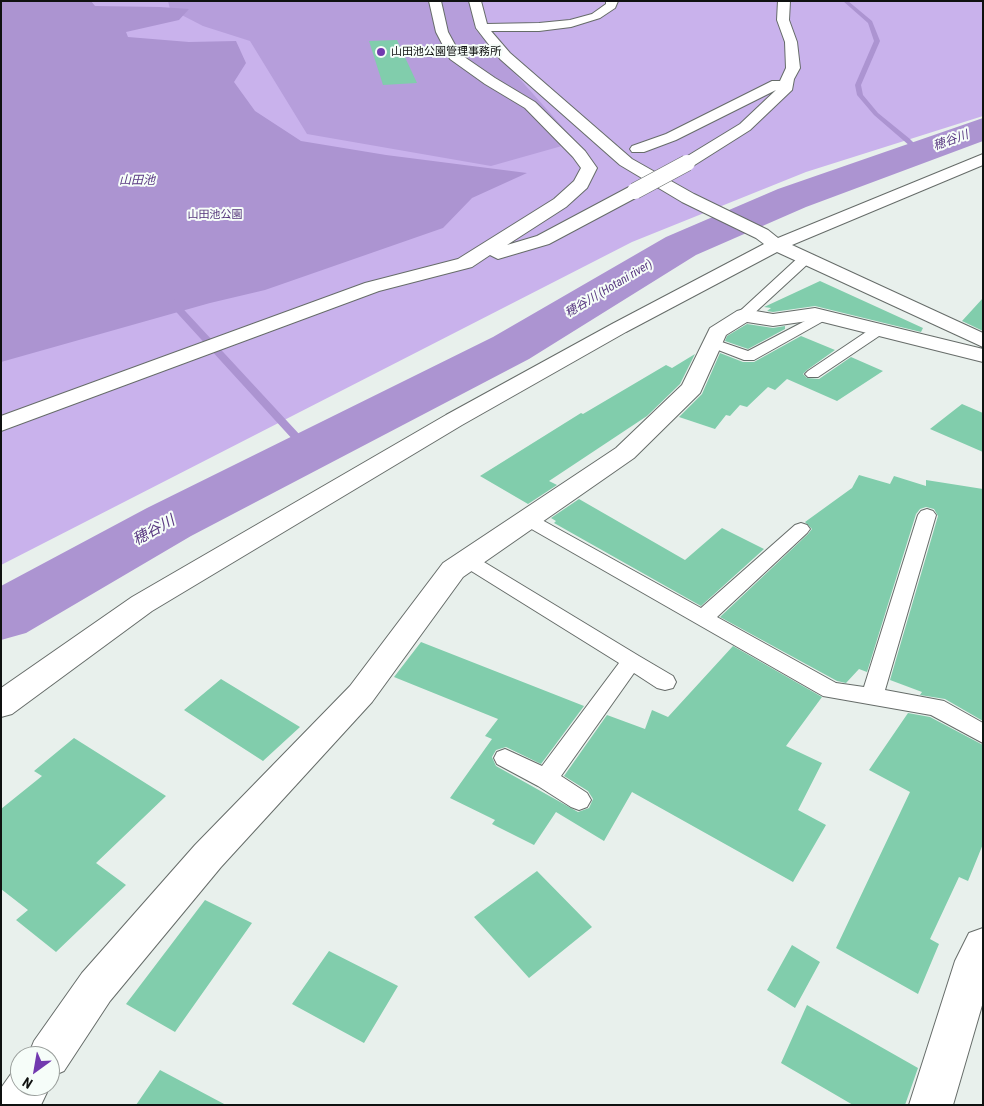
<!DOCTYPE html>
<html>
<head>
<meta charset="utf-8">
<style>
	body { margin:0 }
	#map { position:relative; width:984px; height:1106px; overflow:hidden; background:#e8f0ec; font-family:"Roboto Condensed",sans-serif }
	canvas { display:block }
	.frame { position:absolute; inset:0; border:2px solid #0f1110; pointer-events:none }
	.north { position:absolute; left:10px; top:1046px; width:50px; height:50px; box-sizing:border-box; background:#f6fdf9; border:1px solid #9a9f9c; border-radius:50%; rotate:212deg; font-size:14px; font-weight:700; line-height:20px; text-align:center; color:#0f1110 }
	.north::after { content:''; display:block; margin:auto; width:18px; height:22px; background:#7239af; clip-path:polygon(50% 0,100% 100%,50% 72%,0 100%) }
</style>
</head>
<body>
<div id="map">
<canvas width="984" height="1106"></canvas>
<div class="frame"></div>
<div class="north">N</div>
</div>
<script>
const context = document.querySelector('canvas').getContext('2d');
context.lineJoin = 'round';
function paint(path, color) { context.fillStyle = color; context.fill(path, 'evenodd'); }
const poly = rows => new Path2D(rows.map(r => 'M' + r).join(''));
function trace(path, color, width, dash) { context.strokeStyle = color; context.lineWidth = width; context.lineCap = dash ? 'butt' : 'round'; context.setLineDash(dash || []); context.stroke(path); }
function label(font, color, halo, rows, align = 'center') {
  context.font = font + ' "Roboto Condensed","Noto Sans JP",sans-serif'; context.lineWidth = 4; context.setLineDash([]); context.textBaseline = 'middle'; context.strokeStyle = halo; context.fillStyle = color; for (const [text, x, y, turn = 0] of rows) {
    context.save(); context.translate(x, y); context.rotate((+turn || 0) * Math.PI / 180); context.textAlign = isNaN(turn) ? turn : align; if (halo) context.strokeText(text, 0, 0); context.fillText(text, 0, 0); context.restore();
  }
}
paint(poly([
	[1,1,983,1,983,116,806,172,632,242,1,565]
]), '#c9b2ec');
paint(poly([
	[168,1,469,1,475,29,576,142,491,166,307,134,250,41,203,26,170,9]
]), '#b69edb');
paint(poly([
	[1,1,91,1,95,6,160,7,189,9,179,20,126,32,128,37,189,42,236,41,246,63,234,82,255,111,301,141,386,155,527,173,472,198,443,228,265,290,210,303,1,362]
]), '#ac94d1');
paint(poly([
	[843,1,848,1,872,21,880,41,861,85,863,95,878,113,910,139,922,151,922,153,918,153,874,115,857,95,855,85,874,41,868,23,843,1],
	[168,299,174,299,313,449,314,451,313,453,305,453,168,303,168,299]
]), '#ac94d1');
paint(poly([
	[983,118,983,141,806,207,696,255,529,359,191,536,26,633,1,640,1,586,147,508,493,337,666,237,778,189,983,118]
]), '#ac94d1');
paint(poly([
	[397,40,417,83,383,85,369,41],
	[820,281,923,328,921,332,815,306,773,312,767,311,771,308,764,307],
	[983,298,983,331,962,321],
	[747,324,773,328,785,326,785,329,748,349,725,341,727,336],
	[801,336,835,350,807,370,803,374,807,378,819,379,851,357,883,371,837,401,787,379,775,390,768,387,747,407,740,405,730,416,726,415,715,429,679,417,702,394,720,353,743,362,754,362],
	[695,354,680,384,647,416,549,481,557,485,528,504,480,476,581,413,583,414,666,365,672,368],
	[962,404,983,413,983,452,930,429],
	[859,475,890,484,894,476,926,486,926,480,983,489,983,721,945,699,920,695,922,692,890,680,938,516,934,509,926,507,920,509,916,514,867,672,859,669,846,683,837,681,720,617,808,534,812,529,805,522,852,488],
	[579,499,685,560,722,528,764,549,701,606,554,523,556,521,551,518],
	[421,642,584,706,541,764,506,747,496,750,492,757,496,766,578,812,589,808,593,799,588,791,564,776,607,715,645,729,652,710,668,717,733,646,822,697,786,746,822,763,798,810,826,825,793,882,632,792,604,841,556,812,534,845,492,824,495,820,450,798,492,739,485,736,498,719,394,677],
	[221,679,300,727,263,761,184,710],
	[908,713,930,717,983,745,983,844,968,881,959,877,930,939,939,944,918,994,836,948,910,792,869,770],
	[74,738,166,796,96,863,126,885,56,952,16,920,28,910,1,889,1,809,42,776,34,771],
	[537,871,592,927,529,978,474,917],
	[205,900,252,923,175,1032,126,1004],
	[792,945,820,962,795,1008,767,990],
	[329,951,398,986,364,1043,292,1004],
	[807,1005,918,1068,905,1105,853,1105,781,1063],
	[160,1070,226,1105,136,1105]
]), '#81cdac');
const lane = poly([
	[806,254,811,255,812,258,811,261,749,318,739,318,737,315,739,312,801,255,806,254],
	[822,312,827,313,829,316,827,319,754,360,744,360,708,346,706,343,708,340,713,339,748,351,822,312],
	[877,327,882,328,884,331,882,334,818,377,808,377,805,374,808,371,872,328,877,327],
	[927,509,933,511,936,515,885,690,944,701,983,723,983,743,931,715,823,696,521,523,518,519,521,515,527,513,533,515,701,608,795,525,801,523,807,525,810,529,807,533,717,617,836,683,864,687,918,515,921,511,927,509],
	[467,554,474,556,639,656,673,676,676,682,673,688,665,690,657,688,634,673,561,776,587,793,591,800,587,807,579,810,571,807,538,786,497,764,494,758,497,752,505,749,542,766,619,663,460,564,458,560,460,556,467,554]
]);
const street = poly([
	[429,1,441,1,448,32,460,54,495,78,535,102,585,151,597,168,587,188,566,207,507,245,537,236,629,187,641,187,643,191,641,195,549,244,498,259,490,255,472,267,379,291,1,431,1,416,365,283,458,259,554,199,574,181,581,168,573,157,525,108,485,84,450,59,436,32,429,1],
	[469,1,481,1,487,24,539,23,570,20,592,14,606,4,606,1,618,1,615,8,600,18,571,27,539,31,491,31,510,53,632,159,694,194,768,230,778,238,983,154,983,165,792,245,983,333,983,347,777,252,626,332,462,425,152,611,12,714,1,717,1,688,132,597,446,415,612,324,764,244,756,238,682,202,620,165,500,59,476,28,469,1],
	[778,1,790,1,789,20,797,42,800,68,794,79,792,90,750,130,693,166,687,168,681,166,679,163,681,160,740,124,776,90,676,140,644,152,632,152,630,149,632,146,666,134,772,81,780,81,786,68,785,42,777,20,778,1],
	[815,308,983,349,983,362,815,320,773,326,747,322,726,335,700,393,634,458,463,577,372,702,221,867,110,1001,64,1071,50,1077,50,1056,28,1056,34,1041,82,973,195,845,350,686,443,563,616,448,682,385,710,328,737,311,744,309,773,314,815,308],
	[983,928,983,1002,953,1105,909,1105,955,961,969,933,983,928],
	[20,1068,20,1086,50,1086,41,1105,1,1105,1,1088,13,1071,20,1068]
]);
trace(lane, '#666c69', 2);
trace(street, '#666c69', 2);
paint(lane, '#fff');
paint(street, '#fff');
const streetBridge = poly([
	[635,191,687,163]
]);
trace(streetBridge, '#666c69', 17, []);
trace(streetBridge, '#fff', 16);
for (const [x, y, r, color] of [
	[381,52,5,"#7239af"]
]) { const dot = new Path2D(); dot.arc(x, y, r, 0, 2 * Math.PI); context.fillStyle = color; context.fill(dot); trace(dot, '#f6fdf9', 2); }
label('11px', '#0f1110', '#f6fdf9', [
	["山田池公園管理事務所",391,52]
], 'left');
label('11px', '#53327a', '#f6fdf9', [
	["山田池公園",215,215]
]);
label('italic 12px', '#583781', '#f6fdf9', [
	["穂谷川",951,141,-20],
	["山田池",137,181],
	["穂谷川 (Hotani river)",609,289,-31]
]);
label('italic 15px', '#583781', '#f6fdf9', [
	["穂谷川",154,531,-29]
]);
</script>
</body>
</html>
